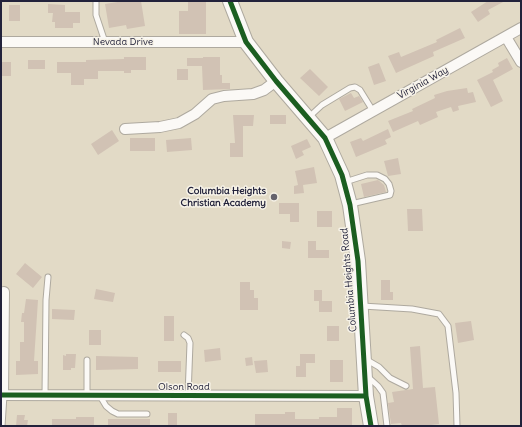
<!DOCTYPE html>
<html>
<head>
<meta charset="utf-8">
<style>
	body { margin:0 }
	#map { position:relative; width:522px; height:427px; overflow:hidden; background:#e2dac6; font-family:Delius,sans-serif }
	canvas { display:block }
	.frame { position:absolute; inset:0; border:2px solid #22223b; pointer-events:none }
</style>
</head>
<body>
<div id="map">
<canvas width="522" height="427"></canvas>
<div class="frame"></div>
</div>
<script>
const context = document.querySelector('canvas').getContext('2d');
context.lineJoin = 'round';
function paint(path, color) { context.fillStyle = color; context.fill(path, 'evenodd'); }
const poly = rows => new Path2D(rows.map(r => 'M' + r).join(''));
function trace(path, color, width, dash) { context.strokeStyle = color; context.lineWidth = width; context.lineCap = dash ? 'butt' : 'round'; context.setLineDash(dash || []); context.stroke(path); }
function label(font, color, halo, rows, align = 'center') {
  context.font = font + ' Delius,sans-serif'; context.lineWidth = 3; context.setLineDash([]); context.textBaseline = 'middle'; context.strokeStyle = halo; context.fillStyle = color; for (const [text, x, y, turn = 0] of rows) {
    context.save(); context.translate(x, y); context.rotate((+turn || 0) * Math.PI / 180); context.textAlign = isNaN(turn) ? turn : align; if (halo) context.strokeText(text, 0, 0); context.fillText(text, 0, 0); context.restore();
  }
}
paint(poly([
	[124,1,141,1,145,26,127,29,126,25,109,28,105,4],
	[188,1,206,1,206,34,179,34,179,11,188,11],
	[488,1,505,1,488,10,490,14,478,22,471,12],
	[48,4,65,5,65,12,80,12,80,23,73,23,73,28,55,28,55,22,52,22,53,13,48,13],
	[9,5,20,5,20,21,9,21],
	[460,28,465,38,433,52,434,56,396,73,388,56,399,52,401,57,437,42,436,40],
	[124,57,146,57,146,70,131,70,131,73,124,73,124,71,98,71,98,79,84,79,84,85,71,85,71,73,57,73,57,62,86,62,86,60,124,59],
	[203,57,220,57,220,75,222,75,222,83,230,83,230,89,203,90,202,66,187,66,187,58,203,58],
	[507,58,513,69,493,80,503,101,491,107,477,80,493,72,492,70,499,66,498,63],
	[28,60,45,60,45,69,28,69],
	[1,62,11,62,11,76,1,76],
	[379,63,386,81,374,85,368,67],
	[177,69,188,69,188,80,177,80],
	[310,69,328,87,319,96,300,78],
	[467,88,468,93,473,92,476,102,458,106,459,110,453,112,451,107,436,112,438,117,420,125,418,121,393,132,388,121,413,111,412,109,435,98,434,95,447,91],
	[351,93,354,98,359,96,363,102,345,111,339,99],
	[233,115,254,115,253,126,243,126,243,157,230,157,230,143,235,143],
	[270,115,286,115,286,124,270,124],
	[388,129,391,137,385,140,387,144,356,157,350,142,361,138,363,141],
	[112,130,119,141,98,155,91,144],
	[130,138,155,138,155,151,130,151],
	[191,138,192,150,167,152,166,140],
	[307,139,311,147,302,151,304,155,296,159,291,146],
	[398,158,401,174,388,176,384,161],
	[314,167,317,183,303,185,304,193,294,194,294,186,298,185,295,171],
	[378,180,384,185,386,192,364,197,361,184],
	[279,203,299,203,299,222,290,222,290,214,279,214],
	[407,209,422,209,423,231,408,231],
	[317,211,332,211,332,227,317,227],
	[282,241,291,242,290,249,282,248],
	[308,241,316,241,316,250,329,250,329,258,308,258],
	[25,263,42,277,33,288,16,274],
	[381,280,390,280,390,292,393,292,393,300,381,300],
	[240,282,250,282,250,290,254,290,254,298,258,298,258,310,240,310],
	[96,289,115,293,113,302,94,299],
	[314,290,322,290,322,301,332,301,332,312,319,312,319,301,314,301],
	[26,299,38,300,34,361,38,361,38,374,16,375,16,361,20,361,20,342,24,342,24,322,21,322,22,313,24,313],
	[52,309,75,310,74,320,52,319],
	[164,316,174,316,174,341,164,341],
	[471,321,474,340,458,343,455,323],
	[327,326,339,326,339,341,327,341],
	[89,330,101,330,101,345,89,345],
	[420,346,423,388,435,387,439,424,423,426,402,426,401,423,391,424,388,403,394,402,392,392,413,389,410,347],
	[220,348,221,360,205,362,204,350],
	[66,354,76,354,75,368,71,368,71,370,63,370,63,355,66,356],
	[300,354,315,354,315,363,306,363,306,377,296,377,296,366,300,366],
	[96,356,138,357,138,369,96,370],
	[252,357,253,365,246,366,245,358],
	[267,360,268,372,256,373,254,361],
	[330,360,343,360,343,382,330,382],
	[158,361,181,361,181,372,158,372],
	[337,408,352,408,352,426,255,426,255,414,285,414,285,412,295,412,295,419,319,419,319,417,337,417],
	[168,413,177,413,177,425,168,425],
	[17,415,25,415,24,420,28,420,27,426,16,426],
	[76,417,94,417,94,426,52,426,52,419,76,419],
	[108,419,150,419,150,426,108,426]
]), '#d1c2b4');
const lane = poly([
	[96,1,96,15,105,42],
	[309,117,322,105,350,88,355,87,360,90,373,111],
	[345,182,367,175,377,175,385,179,389,184,391,191,390,195,351,204],
	[362,306,412,309,439,314,448,326,456,393,457,426],
	[184,335,188,338,190,343,188,396],
	[87,360,87,395],
	[367,360,379,367,390,378,406,386],
	[367,376,378,386,383,393,387,426],
	[45,395,46,300,48,277],
	[100,396,106,406,112,411,118,414,147,414],
	[2,426,4,395]
]);
const street = poly([
	[506,37,521,62],
	[1,42,246,42],
	[125,129,160,127,179,123,195,114,212,99,224,96,253,94,264,90,276,81],
	[325,138,521,28],
	[1,395,366,396],
	[3,395,4,292]
]);
const secondary = poly([
	[230,1,246,42,276,81,325,138,342,175,350,205,358,261,366,396,371,426]
]);
trace(lane, '#aea99f', 7);
trace(street, '#aea99f', 12);
trace(secondary, '#aea99f', 16);
trace(lane, '#fbf9f6', 5);
trace(street, '#fbf9f6', 10);
trace(secondary, '#fbf9f6', 14);
trace(poly([
	[230,1,246,42,276,81,325,138,342,175,350,205,358,261,366,396,371,426],
	[1,395,366,396]
]), '#1b5e20', 5);
for (const [x, y, r, color] of [
	[274,197,4,"#65626c"]
]) { const dot = new Path2D(); dot.arc(x, y, r, 0, 2 * Math.PI); context.fillStyle = color; context.fill(dot); trace(dot, '#f7f3e8', 1.5); }
label('10px', '#22223b', '#f7f3e8', [
	["Nevada Drive",123,42],
	["Virginia Way",423,83,-29],
	["Columbia Heights Road",349,280,-95],
	["Olson Road",184,387]
]);
label('bold 10px', '#22223b', '#f7f3e8', [
	["Columbia Heights",266,191],
	["Christian Academy",266,203]
], 'right');
</script>
</body>
</html>
